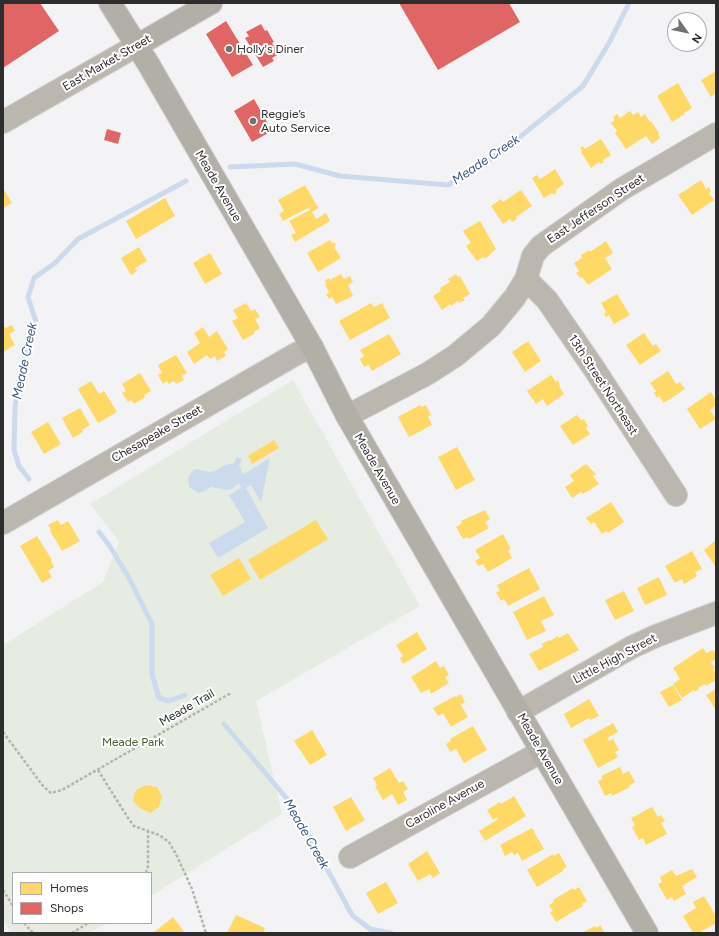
<!DOCTYPE html>
<html>
<head>
<meta charset="utf-8">
<style>
	body { margin:0 }
	#map { position:relative; width:719px; height:936px; overflow:hidden; background:#f3f3f5; font-family:Figtree,sans-serif }
	canvas { display:block }
	.frame { position:absolute; inset:0; border:4px solid #2d2d2e; pointer-events:none }
	.legend { position:absolute; left:12px; top:872px; width:140px; height:52px; box-sizing:border-box; background:#fff; border:1px solid #ababab; margin:0; padding:5px 7px; list-style:none; font-size:12px; color:#2d2d2e }
	.legend li { display:flex; align-items:center; gap:8px; height:20px }
	.legend b { width:20px; border:1px solid #ababab }
	.north { position:absolute; left:667px; top:12px; width:40px; height:40px; box-sizing:border-box; background:#fff; border:1px solid #ababab; border-radius:50%; rotate:123deg; font-size:11px; font-weight:700; line-height:16px; text-align:center; color:#2d2d2e }
	.north::after { content:''; display:block; margin:auto; width:14px; height:18px; background:#727274; clip-path:polygon(50% 0,100% 100%,50% 72%,0 100%) }
</style>
</head>
<body>
<div id="map">
<canvas width="719" height="936"></canvas>
<div class="frame"></div>
<ul class="legend">
<li><b style="height:11px;background:#ffd966"></b>Homes</li>
<li><b style="height:11px;background:#e06666"></b>Shops</li>
</ul>
<div class="north">N</div>
</div>
<script>
const context = document.querySelector('canvas').getContext('2d');
context.lineJoin = 'round';
function paint(path, color) { context.fillStyle = color; context.fill(path, 'evenodd'); }
const poly = rows => new Path2D(rows.map(r => 'M' + r).join(''));
function trace(path, color, width, dash) { context.strokeStyle = color; context.lineWidth = width; context.lineCap = dash ? 'butt' : 'round'; context.setLineDash(dash || []); context.stroke(path); }
function label(font, color, halo, rows, align = 'center') {
  context.font = font + ' Figtree,sans-serif'; context.lineWidth = 4; context.setLineDash([]); context.textBaseline = 'middle'; context.strokeStyle = halo; context.fillStyle = color; for (const [text, x, y, turn = 0] of rows) {
    context.save(); context.translate(x, y); context.rotate((+turn || 0) * Math.PI / 180); context.textAlign = isNaN(turn) ? turn : align; if (halo) context.strokeText(text, 0, 0); context.fillText(text, 0, 0); context.restore();
  }
}
paint(poly([
	[293,380,420,606,256,701,282,814,151,896,151,873,13,873,13,923,107,923,90,933,11,933,3,920,3,645,103,582,119,542,90,504]
]), '#e6ece1');
paint(poly([
	[237,457,242,460,239,465,242,472,244,474,270,458,261,502,251,485,246,488,268,528,218,558,209,543,245,522,229,495,239,489,241,487,240,485,238,484,232,489,227,490,211,487,207,490,199,493,189,487,188,478,193,470,197,469,210,472,215,471,225,465,234,463]
]), '#ccdaee');
paint(poly([
	[716,71,716,93,711,97,701,80],
	[678,83,692,108,684,113,685,114,672,122,657,96],
	[630,111,633,115,638,112,641,117,645,114,650,122,651,121,659,133,658,134,660,138,652,144,646,136,626,149,615,133,617,131,611,123,615,120,613,117,617,114,620,118],
	[601,139,611,155,603,160,604,162,600,164,599,162,591,168,581,152,582,151,580,148,583,146,585,149],
	[555,169,564,184,556,190,557,192,554,195,552,193,544,198,532,178,537,175,540,179],
	[701,180,706,189,709,187,711,192,709,193,714,200,692,215,678,195],
	[305,185,316,204,283,221,279,214,284,211,278,200],
	[3,188,12,203,3,208],
	[521,190,532,206,516,217,517,219,512,222,510,219,503,224,491,206,501,199,503,202],
	[165,198,175,216,136,239,126,221],
	[316,204,319,208,312,212,316,219,326,213,330,221,295,242,291,235,296,233,289,221,310,210,309,208],
	[480,221,496,249,485,259,484,257,477,261,466,246,471,243,463,231],
	[330,240,332,243,334,242,336,245,334,247,341,258,318,272,307,253],
	[606,241,613,253,605,258,612,269,588,285,582,277,580,278,576,273,579,271,574,263,582,258,581,255,589,250,590,252],
	[139,247,147,261,135,268,137,271,131,275,121,258],
	[210,253,222,274,205,284,193,263],
	[341,274,344,279,350,276,353,282,348,285,353,296,336,304,332,297,329,299,326,294,329,293,325,284,326,283,325,280,329,278,330,280],
	[456,274,458,277,460,276,470,294,463,298,465,300,459,303,458,301,451,306,450,304,442,310,433,296,441,291,440,288,450,282,448,279],
	[617,294,630,315,614,324,609,315,606,317,604,314,606,312,601,303],
	[246,303,251,311,255,309,260,317,255,319,260,328,254,332,254,334,243,340,232,321,238,318,233,310],
	[371,303,374,307,382,303,390,318,350,340,339,321],
	[3,323,5,328,12,325,15,331,9,334,15,345,3,352],
	[203,327,209,337,217,331,228,349,224,352,226,356,217,361,215,356,210,359,207,355,194,364,187,352,200,343,194,333],
	[644,333,653,346,656,344,661,351,640,365,626,345],
	[389,334,401,354,372,371,369,365,364,367,360,359,364,356,360,350],
	[528,341,541,361,525,372,512,352],
	[176,355,187,373,182,376,184,380,176,384,174,381,168,384,167,381,163,384,158,375,162,373,158,365],
	[668,371,676,384,680,382,685,389,664,403,659,396,657,398,654,393,656,391,650,383],
	[140,373,151,391,144,395,145,397,134,404,131,400,128,402,122,393,126,391,122,384],
	[551,375,556,382,558,380,560,385,559,386,564,394,547,406,543,399,536,404,527,391],
	[91,381,99,394,104,391,117,412,98,423,78,389],
	[711,392,716,400,716,406,710,410,716,419,700,429,687,409],
	[420,405,422,407,426,405,431,415,428,416,432,425,409,437,398,417],
	[80,408,90,425,82,430,83,432,73,438,62,418],
	[577,415,581,420,584,419,588,426,586,428,590,434,573,445,560,426],
	[48,422,61,444,44,454,31,432],
	[274,440,279,448,252,464,248,456],
	[457,447,475,480,456,490,438,457],
	[586,464,596,474,593,476,599,484,583,494,581,492,572,498,565,487,574,481,570,475],
	[611,502,624,522,608,533,607,531,602,534,594,522,591,524,586,518],
	[485,510,490,519,485,522,489,528,469,539,468,537,463,539,456,527,462,523,461,521],
	[58,520,61,525,68,521,80,541,62,551,50,531,51,530,48,525],
	[316,520,328,539,260,580,248,560],
	[503,534,511,549,508,550,512,558,488,572,483,564,478,566,475,561,480,558,475,550],
	[37,536,52,560,51,561,54,567,48,571,52,577,42,583,20,546],
	[716,540,716,565,715,566,704,550],
	[692,551,702,569,695,572,697,576,684,584,682,579,675,583,665,566],
	[239,558,251,579,223,596,210,575],
	[529,568,540,589,508,606,504,599,501,601,496,592,500,591,497,585],
	[659,577,667,595,645,605,637,588],
	[624,591,634,611,615,620,605,600],
	[544,596,554,615,541,621,546,631,527,640,513,612],
	[417,632,427,649,403,664,400,658,403,656,396,645],
	[568,633,579,650,539,671,529,654,543,647,542,644,549,640,550,641,558,636,559,638],
	[703,648,706,653,713,650,716,655,716,659,711,662,715,668,713,670,716,675,716,680,706,686,705,684,698,688,699,689,695,692,694,690,682,698,673,684,680,679,673,668],
	[436,661,440,668,444,666,449,675,445,677,449,683,431,694,429,689,421,693,411,677],
	[673,685,682,700,669,707,660,692],
	[716,689,716,710,706,695],
	[461,694,465,702,461,705,468,717,451,727,443,713,438,716,433,708,455,696,456,697],
	[589,699,599,716,590,720,589,718,571,728,564,714],
	[613,723,618,732,607,738,609,741,613,739,619,750,615,752,618,757,598,768,583,740],
	[473,726,487,750,464,763,456,749,450,752,446,744,451,741,450,739],
	[312,730,327,755,310,765,294,741],
	[620,767,623,774,629,771,635,782,629,786,630,787,612,796,611,793,605,796,598,781,603,779,601,776],
	[390,768,399,783,403,781,408,789,403,792,407,800,398,805,392,794,383,800,375,786,377,785,373,778],
	[146,785,157,787,162,796,159,807,150,813,140,808,133,801,136,790],
	[514,796,526,816,485,841,479,831,498,819,497,817,493,820,487,810,500,802,501,804],
	[351,797,365,820,346,831,333,807],
	[652,807,658,817,661,815,665,821,661,823,667,834,646,845,643,838,639,840,632,827,635,826,631,818],
	[532,828,544,849,522,861,518,853,514,855,512,852,505,856,500,845],
	[427,851,440,873,433,878,430,874,418,881,408,864],
	[559,853,567,867,563,869,563,871,537,887,527,870,553,854,554,856],
	[692,869,697,877,682,886,686,894,674,901,672,897,667,900,658,884,662,882,660,877,672,870,676,876],
	[386,882,398,903,378,914,366,893],
	[579,887,587,901,582,904,583,906,556,922,550,912,553,911,549,905,554,902,553,900,573,888,574,890],
	[704,896,716,916,716,923,699,933,693,933,683,916,696,908,693,902],
	[236,915,265,928,263,933,227,933],
	[173,917,185,933,153,933],
	[600,925,605,933,581,933,595,926,596,928]
]), '#ffd966');
paint(poly([
	[3,3,40,3,59,31,3,68],
	[399,3,509,3,520,22,438,70],
	[226,21,253,65,232,77,206,34],
	[261,24,265,31,267,30,274,42,272,43,279,54,272,58,274,61,263,67,245,38,249,36,246,32],
	[254,99,272,131,252,142,234,111],
	[107,129,121,133,118,144,104,140]
]), '#e06666');
trace(poly([
	[230,167,295,164,340,176,448,185,500,153,583,86,609,43,629,3],
	[29,479,19,466,14,450,15,408,19,377,36,322,28,297,34,278,55,263,78,239,186,181],
	[99,532,109,545,128,576,152,624,152,674,159,698,169,701,185,695],
	[224,724,288,800,311,839,352,915,370,929,391,933]
]), '#ccdaee', 5);
const minor = poly([
	[3,122,136,46],
	[526,279,547,300,595,370,676,495],
	[347,416,427,374,455,356,491,326,515,297,526,279,533,256,541,246,622,189,716,134],
	[3,523,296,354,312,347],
	[518,712,632,647,656,636,716,613],
	[350,857,541,752]
]);
const major = poly([
	[110,3,149,65,312,347,347,416,647,933],
	[136,46,211,3]
]);
trace(minor, '#cfcfd1', 24);
trace(major, '#cfcfd1', 24);
trace(poly([
	[3,732,43,786,51,793,62,790,231,693],
	[98,770,128,818,134,826,159,835,169,842,177,856,192,889,206,933],
	[146,873,148,866,148,831],
	[3,890,13,906],
	[24,923,33,933],
	[72,933,88,923]
]), '#b6b3ae', 2.5, [3, 2]);
trace(minor, '#bbb7af', 22);
trace(major, '#b2afa6', 22);
for (const [x, y, r, color] of [
	[229,49,4,"#727274"],
	[253,121,4,"#727274"]
]) { const dot = new Path2D(); dot.arc(x, y, r, 0, 2 * Math.PI); context.fillStyle = color; context.fill(dot); trace(dot, '#fff', 1.5); }
label('12px', '#2d2d2e', '#fff', [
	["Holly's Diner",237,49],
	["Reggie’s",261,114],
	["Auto Service",261,128]
], 'left');
label('12px', '#2d2d2e', '#fff', [
	["East Market Street",107,63,-30],
	["Meade Avenue",218,186,60],
	["East Jefferson Street",596,209,-34],
	["13th Street Northeast",603,385,57],
	["Chesapeake Street",157,434,-30],
	["Meade Avenue",377,469,60],
	["Little High Street",615,659,-28],
	["Meade Trail",187,708,-30],
	["Meade Avenue",540,749,60],
	["Caroline Avenue",445,804,-29]
]);
label('12px', '#4b5e30', '#fff', [
	["Meade Park",133,742]
]);
label('italic 13px', '#3a5980', '#fff', [
	["Meade Creek",486,160,-34],
	["Meade Creek",25,361,-78],
	["Meade Creek",306,834,60]
]);
</script>
</body>
</html>
